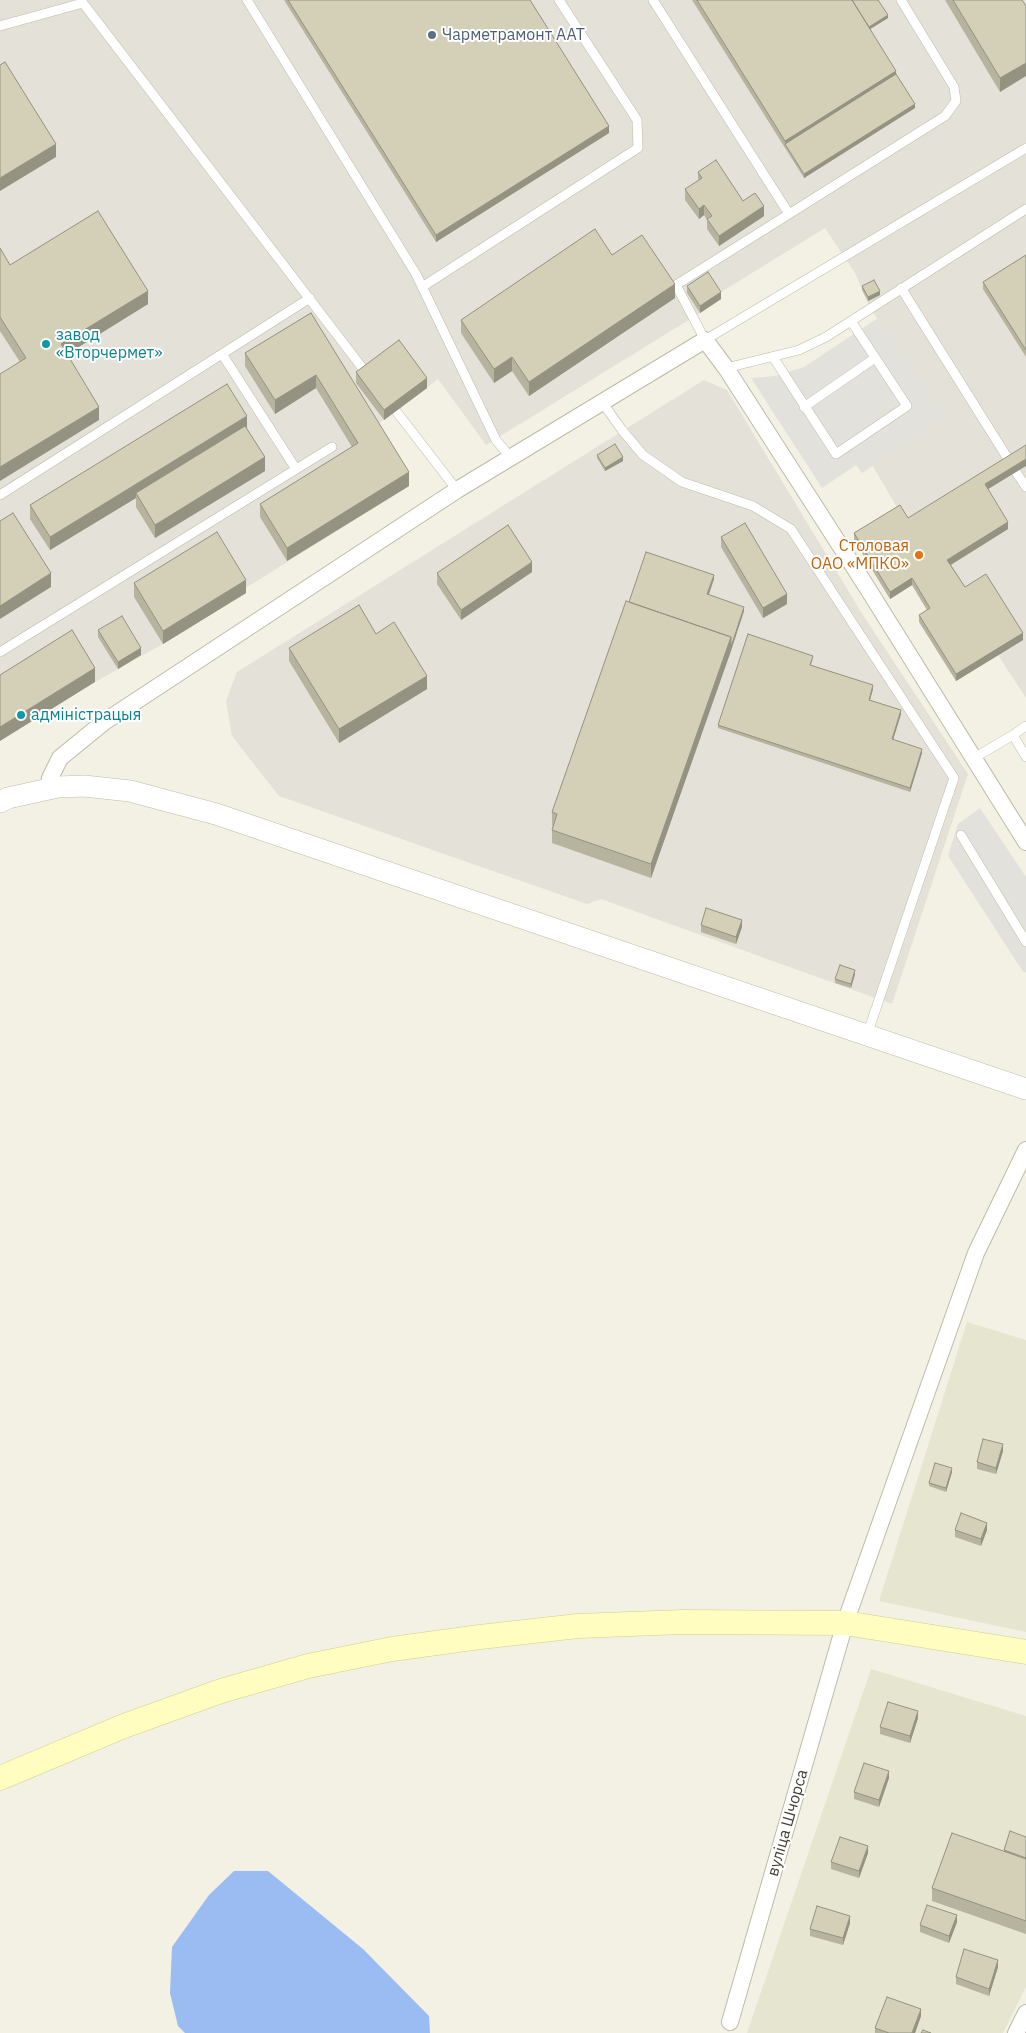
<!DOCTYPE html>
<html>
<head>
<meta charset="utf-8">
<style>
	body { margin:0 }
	canvas { display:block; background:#f2f1e3 }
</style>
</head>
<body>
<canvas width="1026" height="2033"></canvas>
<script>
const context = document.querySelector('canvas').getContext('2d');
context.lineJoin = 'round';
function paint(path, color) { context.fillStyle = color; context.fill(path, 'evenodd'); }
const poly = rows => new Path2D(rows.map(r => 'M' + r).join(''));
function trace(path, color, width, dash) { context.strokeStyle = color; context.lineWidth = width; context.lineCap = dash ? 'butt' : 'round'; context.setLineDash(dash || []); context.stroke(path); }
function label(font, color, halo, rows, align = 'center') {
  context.font = font + ' "IBM Plex Sans",sans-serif'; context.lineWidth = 4; context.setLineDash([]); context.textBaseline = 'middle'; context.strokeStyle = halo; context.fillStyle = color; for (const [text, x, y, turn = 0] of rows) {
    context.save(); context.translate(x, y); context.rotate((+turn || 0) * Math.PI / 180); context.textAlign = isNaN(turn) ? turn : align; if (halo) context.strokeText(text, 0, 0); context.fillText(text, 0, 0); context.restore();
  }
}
paint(poly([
	[967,1322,1026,1340,1026,1632,879,1601],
	[871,1669,1026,1716,1026,1987,1003,2033,747,2033]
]), '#e6e5d0');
paint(poly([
	[0,0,1026,0,1026,698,998,655,956,681,930,614,912,585,890,599,854,540,900,512,872,465,946,418,870,308,855,273,825,228,718,294,721,299,700,313,486,445,438,379,374,427,409,486,244,589,246,593,163,644,95,682,0,741],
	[704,380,727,390,861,612,968,774,892,1004,601,899,587,904,279,796,232,736,226,701,237,672]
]), '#e4e1d8');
paint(poly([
	[878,318,946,418,862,473,856,465,822,488,751,378,775,376,804,367],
	[980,808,1026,877,1026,972,1024,973,948,856,958,824]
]), '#e2e1dc');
paint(poly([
	[234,1871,268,1871,363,1949,429,2016,430,2033,185,2033,178,2026,170,1993,172,1947,209,1895]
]), '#9bbbf3');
const service = poly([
	[247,0,416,274,496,440,511,458],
	[653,0,789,214],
	[901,0,954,87,956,101,945,116,676,285,705,340,1026,148],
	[0,26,83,3,367,374],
	[422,287,638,148,637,120,559,0],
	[901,288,1010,462],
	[222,354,296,469],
	[773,357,836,454,907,406,851,321],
	[726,368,799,350,826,337,1026,209],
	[602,402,622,430,643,455,682,482,753,506,791,529,954,778,867,1035],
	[804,407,875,358],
	[396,411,457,490],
	[1016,472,1026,487],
	[0,495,310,298],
	[0,652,332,447],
	[1013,735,1026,726],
	[974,758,1013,735,1026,757],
	[961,835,1026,942]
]);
const minor = poly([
	[49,789,50,778,60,758,104,722,457,490,705,340,726,368,868,589,1026,842],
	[730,2022,845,1623,976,1253,1026,1150],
	[1016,2033,1026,2013]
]);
const tertiary = poly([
	[0,802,8,798,58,787,84,786,130,791,216,814,1026,1089]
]);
const secondary = poly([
	[0,1778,124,1726,221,1691,308,1666,392,1649,480,1637,578,1626,683,1622,845,1623,1026,1652]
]);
trace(service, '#bebba5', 10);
trace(minor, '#bebba5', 18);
trace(tertiary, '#bebba5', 22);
trace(secondary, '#d1cf8e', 25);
trace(service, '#fff', 9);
trace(minor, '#fff', 16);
trace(tertiary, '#fff', 21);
trace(secondary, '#fffec0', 24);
paint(poly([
	[284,0,530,0,609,133,436,242],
	[692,0,878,0,888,18,870,29,915,108,804,178],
	[945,0,1022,0,1000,92],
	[698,172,743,201,764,216,719,246,707,229,707,220,704,215,699,219,685,200,685,189,698,181],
	[0,248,10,265,148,304,67,354,99,420,20,362,0,331],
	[1026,255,1026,357,983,289,983,282],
	[687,286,721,299,700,313,687,293],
	[862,286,880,295,868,301,862,290],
	[675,298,529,396,512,371,494,383,461,333,461,320],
	[311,313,409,486,287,561,260,517,260,504,352,447,316,388,275,414,245,366,245,353],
	[356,372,427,388,384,420,356,383],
	[247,428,265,471,155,538,136,507,136,498,50,550,30,519,30,505],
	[597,455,623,461,605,471,597,458],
	[988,489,1008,529,951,565,965,587,1023,640,956,681,919,622,919,615,927,610,912,585,890,599,854,540,854,533,908,518],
	[721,537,787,604,763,618,721,547],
	[532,572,461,620,437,584,437,573],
	[714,579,709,595,744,611,651,878,552,843,552,830,553,826,552,825,552,812,629,602],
	[134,583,246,593,163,644,134,597],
	[98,630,141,655,118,669,98,637],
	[376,634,427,689,339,743,289,661,289,648],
	[813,659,811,665,873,689,870,700,901,714,893,740,922,753,910,792,718,728,718,725],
	[701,925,742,927,736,944,701,932],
	[855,974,851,988,835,983,835,979],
	[1003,1451,996,1474,977,1469,977,1462],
	[952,1472,946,1492,929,1486,929,1483],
	[955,1530,987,1530,981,1546,955,1537],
	[918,1718,910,1743,880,1734,880,1727],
	[889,1778,879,1807,854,1799,854,1792],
	[1026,1837,1026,1934,932,1901,932,1888,1004,1851,1004,1850],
	[868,1853,859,1878,831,1869,831,1862],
	[957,1922,949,1943,920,1932,920,1925],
	[850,1923,843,1945,810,1936,810,1929],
	[998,1967,989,1996,956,1984,956,1977],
	[921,2016,915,2033,875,2033,875,2028]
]), '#b6b39e');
paint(poly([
	[888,15,888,18,867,31,867,28],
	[1026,63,1026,76,1000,92,1000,78],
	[896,71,896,78,785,144,785,141],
	[915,104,915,108,804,178,804,174],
	[609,126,609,133,436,242,436,235],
	[56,144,56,157,0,191,0,178],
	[704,205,704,215,699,219,699,209],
	[764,206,764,216,719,246,719,236],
	[675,284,675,298,529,396,529,382],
	[148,291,148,304,61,358,61,344],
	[880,291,880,295,868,301,868,297],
	[721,292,721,299,700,313,700,306],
	[512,357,512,371,494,383,494,369],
	[316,375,316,388,275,414,275,400],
	[427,378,427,388,384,420,384,410],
	[99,407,99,420,0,481,0,467],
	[247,416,247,429,136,493,136,498,50,550,50,537],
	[265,457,265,471,155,538,155,525],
	[623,457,623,461,605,471,605,468],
	[1026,459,1026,466,985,491,985,484],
	[409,472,409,486,287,561,287,548],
	[1008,522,1008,529,947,567,947,560],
	[532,562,532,572,461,620,461,610],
	[51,573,51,587,0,619,0,606],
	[714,575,714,579,707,598,707,594],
	[912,578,912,585,890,599,890,592],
	[246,580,246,593,163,644,163,631],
	[787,594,787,604,763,618,763,608],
	[744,607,744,611,731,651,651,878,651,864,731,637],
	[1023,633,1023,640,956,681,956,674],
	[141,648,141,655,118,669,118,662],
	[95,668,95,682,0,741,0,727],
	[427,676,427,689,339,743,339,729],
	[873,685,873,689,869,703,869,700],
	[901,710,901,714,892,743,892,739],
	[922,749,922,753,910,792,910,788],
	[742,920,742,927,736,944,736,937],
	[855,970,855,974,851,988,851,984],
	[1003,1444,1003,1451,996,1474,996,1468],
	[952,1468,952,1472,946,1492,946,1488],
	[987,1523,987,1530,981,1546,981,1539],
	[918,1711,918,1718,910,1743,910,1736],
	[889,1771,889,1778,879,1807,879,1800],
	[868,1846,868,1853,859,1878,859,1871],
	[957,1915,957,1922,949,1943,949,1936],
	[850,1916,850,1923,843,1945,843,1938],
	[998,1960,998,1967,989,1996,989,1989],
	[921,2009,921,2016,915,2033,912,2033]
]), '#949281');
const building = poly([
	[288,0,530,0,609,126,436,235,288,0],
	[697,0,852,0,896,71,785,141,697,0],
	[852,0,878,0,888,15,869,27,852,0],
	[953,0,1022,0,1026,6,1026,63,1000,78,953,0],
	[5,62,56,144,0,178,0,65,5,62],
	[896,74,915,104,804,174,785,144,896,74],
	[716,160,743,201,755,193,764,206,719,236,707,219,712,216,704,205,699,209,685,189,702,178,698,172,716,160],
	[98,211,148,291,61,344,99,407,0,467,0,374,26,358,0,317,0,248,10,265,98,211],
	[595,229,612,255,642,235,675,284,529,382,512,357,494,369,461,320,595,229],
	[1026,255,1026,350,983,282,1026,255],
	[708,272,721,292,700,306,687,286,708,272],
	[874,280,880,291,868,297,862,286,874,280],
	[311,313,409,472,287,548,260,504,358,443,316,375,275,400,245,353,311,313],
	[399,340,427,378,384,410,356,372,399,340],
	[227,384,247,416,50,537,30,505,227,384],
	[245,426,265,457,155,525,136,493,245,426],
	[615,444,623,457,605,468,597,455,615,444],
	[1026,445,1026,459,985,484,1008,522,947,560,965,587,986,574,1023,633,956,674,919,615,930,608,912,578,890,592,854,533,900,505,908,518,1026,445],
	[13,513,51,573,0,606,0,521,13,513],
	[745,523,787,594,763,608,721,537,745,523],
	[508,525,532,562,461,610,437,573,508,525],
	[217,532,246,580,163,631,134,583,217,532],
	[646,552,714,575,707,594,744,607,731,647,731,637,629,602,646,552],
	[626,601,731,637,651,864,552,830,557,814,552,812,626,601],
	[359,605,376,634,394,622,427,676,339,729,289,648,359,605],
	[122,616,141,648,118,662,98,630,122,616],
	[72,630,95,668,0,727,0,675,72,630],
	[748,634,813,656,810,665,873,685,869,700,901,710,892,739,922,749,910,788,718,725,748,634],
	[706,908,742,920,736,937,701,925,706,908],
	[840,965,855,970,851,984,835,979,840,965],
	[983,1439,1003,1444,996,1468,977,1462,983,1439],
	[935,1463,952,1468,946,1488,929,1483,935,1463],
	[961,1513,987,1523,981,1539,955,1530,961,1513],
	[888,1702,918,1711,910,1736,880,1727,888,1702],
	[864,1763,889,1771,879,1800,854,1792,864,1763],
	[1010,1831,1026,1837,1026,1858,1004,1850,1010,1831],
	[952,1833,1026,1859,1026,1921,932,1888,952,1833],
	[840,1837,868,1846,859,1871,831,1862,840,1837],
	[927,1905,957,1915,949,1936,920,1925,927,1905],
	[817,1906,850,1916,843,1938,810,1929,817,1906],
	[964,1949,998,1960,989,1989,956,1977,964,1949],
	[887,1997,921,2009,912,2033,889,2033,875,2028,887,1997],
	[923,2030,931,2033,921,2033,923,2030]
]);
paint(building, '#d4d0b8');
trace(building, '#949281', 1);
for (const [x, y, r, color] of [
	[432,35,5,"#5c6f8a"],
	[46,344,5,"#0f9aa8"],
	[919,555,5,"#e8710a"],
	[21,715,5,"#0f9aa8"]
]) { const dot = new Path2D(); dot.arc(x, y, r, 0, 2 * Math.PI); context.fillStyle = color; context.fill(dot); trace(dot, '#fff', 2); }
label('16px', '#4e5e75', '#fff', [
	["Чарметрамонт ААТ",442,35]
], 'left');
label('16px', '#0d838f', '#fff', [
	["завод",56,335],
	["«Вторчермет»",56,353],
	["адміністрацыя",31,715]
], 'left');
label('16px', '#c56008', '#fff', [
	["Столовая",909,546],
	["ОАО «МПКО»",909,564]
], 'right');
label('16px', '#444133', '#fff', [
	["вуліца Шчорса",788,1823,-74]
]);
</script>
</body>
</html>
